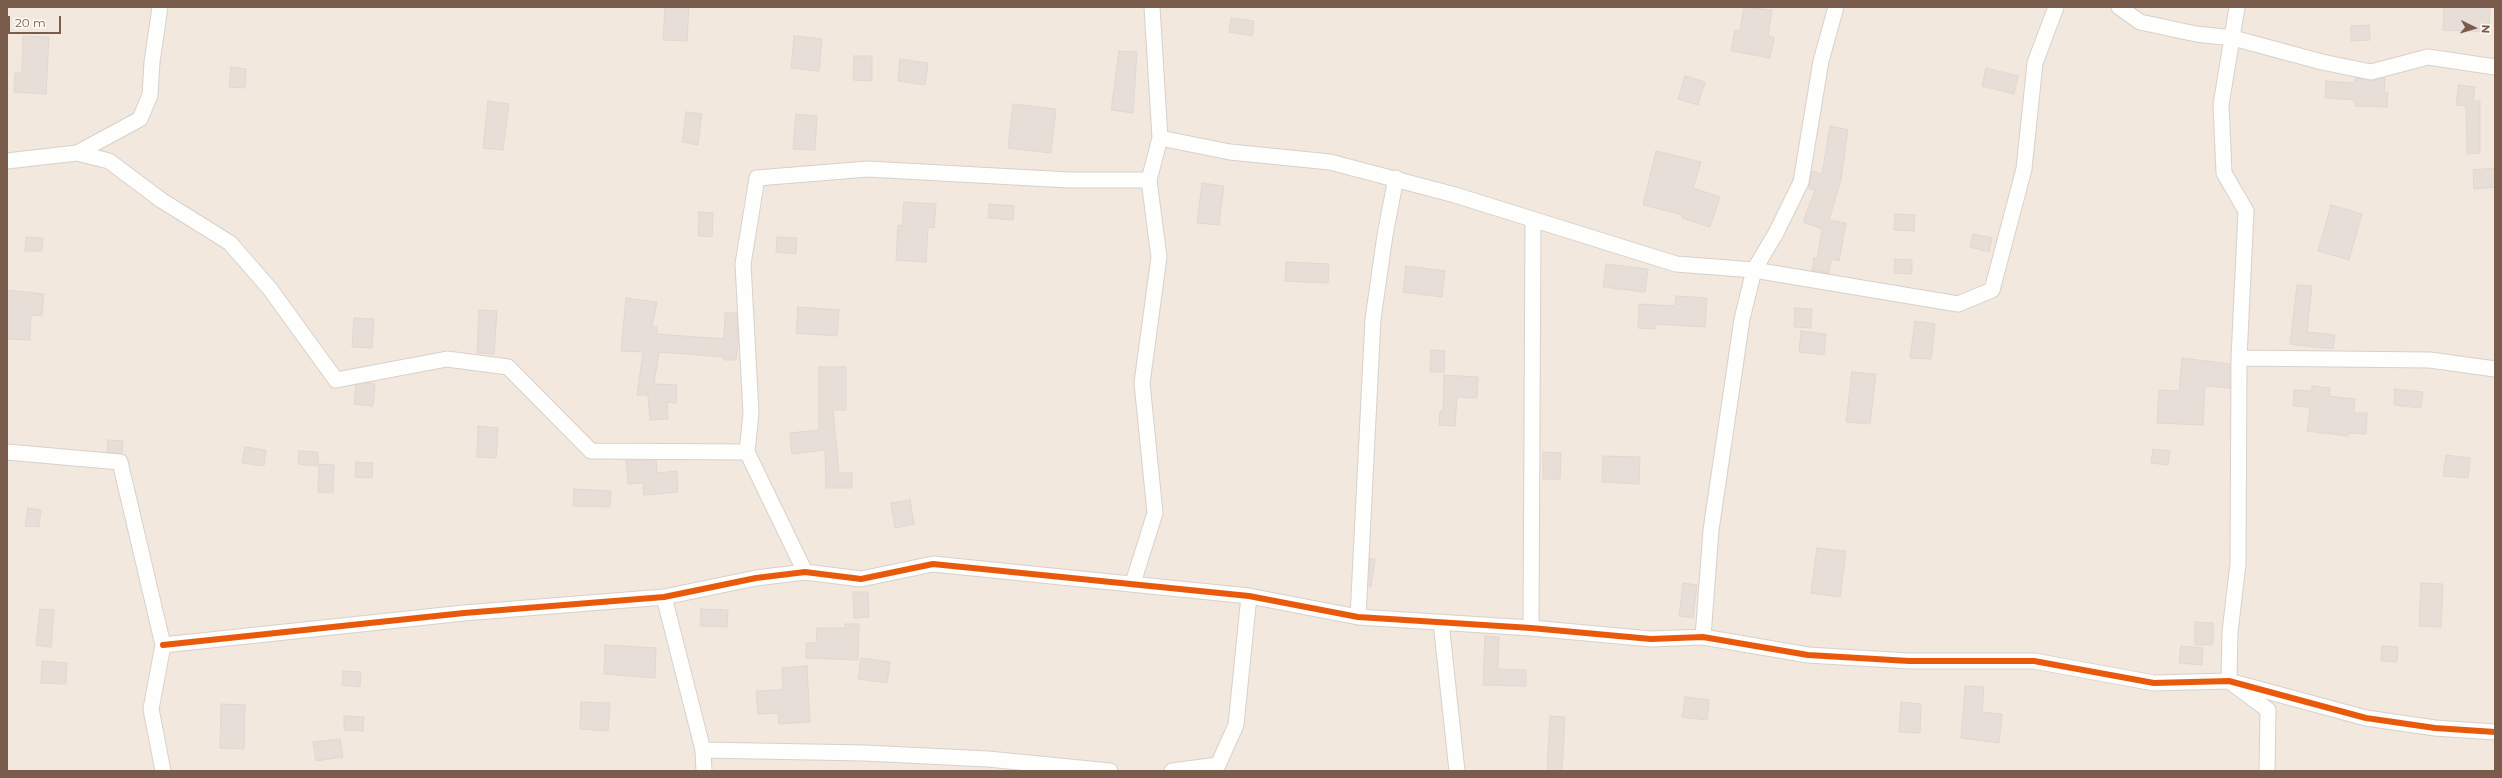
<!DOCTYPE html>
<html>
<head>
<meta charset="utf-8">
<style>
	body { margin:0 }
	#map { position:relative; width:2502px; height:778px; overflow:hidden; background:#f9f5f0; font-family:Montserrat,sans-serif }
	canvas { display:block }
	.frame { position:absolute; inset:0; border:8px solid #7a5c4d; pointer-events:none }
	.north { position:absolute; left:2454px; top:8px; width:40px; height:40px; -webkit-text-stroke:3px #fffaf3; paint-order:stroke; rotate:95deg; font-size:11px; font-weight:700; line-height:16px; text-align:center; color:#7a5c4d }
	.north::after { content:''; display:block; margin:auto; width:14px; height:18px; background:#7a5c4d; clip-path:polygon(50% 0,100% 100%,50% 72%,0 100%) }
	.scale { position:absolute; left:8px; top:16px; width:53px; height:18px; box-sizing:border-box; border:2px solid #7a5c4d; border-top:0; padding-left:5px; font-size:12px; line-height:14px; white-space:nowrap; color:#7a5c4d; -webkit-text-stroke:3px #fffaf3; paint-order:stroke }
</style>
</head>
<body>
<div id="map">
<canvas width="2502" height="778"></canvas>
<div class="frame"></div>
<div class="north">N</div>
<div class="scale">20 m</div>
</div>
<script>
const context = document.querySelector('canvas').getContext('2d');
context.lineJoin = 'round';
function paint(path, color) { context.fillStyle = color; context.fill(path, 'evenodd'); }
const poly = rows => new Path2D(rows.map(r => 'M' + r).join(''));
function trace(path, color, width, dash) { context.strokeStyle = color; context.lineWidth = width; context.lineCap = dash ? 'butt' : 'round'; context.setLineDash(dash || []); context.stroke(path); }
paint(poly([
	[7,7,2495,7,2495,771,7,771]
]), '#f2e8de');
const building = poly([
	[665,7,689,7,687,41,663,40,665,7],
	[1744,7,1772,10,1768,36,1774,38,1770,58,1731,51,1735,30,1740,31,1744,7],
	[2444,7,2490,7,2489,32,2443,30,2444,7],
	[1231,18,1254,21,1252,36,1229,32,1231,18],
	[2369,25,2370,40,2351,41,2351,26,2369,25],
	[23,36,49,37,46,94,14,92,15,73,22,73,23,36],
	[794,36,822,39,819,71,791,68,794,36],
	[1119,51,1137,52,1133,113,1111,110,1119,51],
	[854,56,872,56,872,81,853,80,854,56],
	[900,59,928,63,925,85,898,81,900,59],
	[231,67,246,69,245,88,229,87,231,67],
	[1986,68,2018,76,2014,94,1982,86,1986,68],
	[1685,76,1705,82,1698,105,1678,99,1685,76],
	[2355,78,2370,81,2385,78,2384,92,2388,93,2387,107,2355,106,2355,100,2325,98,2326,81,2354,83,2355,78],
	[2459,85,2475,87,2473,101,2480,101,2480,153,2467,154,2466,106,2456,105,2459,85],
	[488,101,509,104,503,150,483,148,488,101],
	[1013,104,1056,109,1051,153,1008,148,1013,104],
	[686,112,702,114,698,145,682,142,686,112],
	[796,114,817,116,815,150,793,149,796,114],
	[1830,126,1848,130,1841,179,1829,220,1846,223,1839,261,1831,259,1829,273,1812,271,1814,258,1817,259,1822,229,1803,222,1815,190,1808,188,1812,171,1822,174,1830,126],
	[1656,151,1701,162,1693,188,1720,197,1710,227,1682,218,1683,215,1643,205,1656,151],
	[2495,168,2495,187,2474,189,2473,170,2495,168],
	[1202,183,1224,186,1219,225,1197,223,1202,183],
	[904,202,936,204,934,228,928,227,926,262,896,260,898,225,902,226,904,202],
	[989,204,1014,206,1013,220,988,218,989,204],
	[2331,205,2362,214,2349,260,2318,251,2331,205],
	[699,212,713,213,712,237,698,236,699,212],
	[1895,214,1915,215,1914,231,1894,230,1895,214],
	[1973,234,1992,238,1989,252,1970,247,1973,234],
	[26,237,43,238,42,251,25,251,26,237],
	[777,237,797,238,796,254,776,252,777,237],
	[1895,259,1912,260,1912,274,1894,273,1895,259],
	[1286,262,1329,264,1328,283,1285,281,1286,262],
	[1606,264,1648,269,1645,292,1603,287,1606,264],
	[1406,266,1445,271,1442,297,1403,292,1406,266],
	[2297,285,2312,286,2307,332,2335,335,2333,349,2290,344,2297,285],
	[7,290,44,294,42,316,31,315,30,340,7,339,7,290],
	[1676,296,1707,298,1705,327,1656,324,1655,329,1638,328,1639,304,1675,306,1676,296],
	[626,298,657,302,652,327,657,327,657,334,724,339,725,313,737,313,738,346,736,360,724,360,724,357,659,352,654,384,677,385,676,403,667,402,668,419,650,420,648,395,637,395,643,352,621,351,626,298],
	[798,307,839,310,837,336,796,333,798,307],
	[1795,308,1812,309,1811,328,1794,327,1795,308],
	[479,310,497,311,494,354,477,353,479,310],
	[354,318,374,319,372,348,352,347,354,318],
	[1915,321,1935,324,1931,359,1910,358,1915,321],
	[1801,331,1826,334,1824,355,1799,352,1801,331],
	[1431,350,1445,351,1444,372,1430,372,1431,350],
	[2182,358,2230,364,2230,388,2205,386,2203,425,2157,423,2159,390,2179,391,2182,358],
	[819,367,846,367,846,410,833,410,839,473,852,473,852,488,826,488,825,450,792,454,790,433,819,430,819,367],
	[1852,372,1876,374,1870,424,1846,422,1852,372],
	[1444,375,1478,377,1477,398,1457,397,1455,426,1439,425,1440,411,1443,411,1444,375],
	[369,383,375,384,373,406,354,404,356,385,369,383],
	[2312,386,2330,388,2329,396,2355,399,2354,413,2367,413,2366,434,2348,433,2348,436,2307,431,2310,407,2293,406,2294,390,2312,391,2312,386],
	[2395,389,2423,392,2421,408,2394,405,2395,389],
	[478,426,498,428,496,458,477,457,478,426],
	[108,440,123,441,122,454,107,452,108,440],
	[245,447,266,450,264,466,242,463,245,447],
	[2153,449,2170,451,2168,465,2151,463,2153,449],
	[299,451,318,452,318,466,298,464,299,451],
	[1543,452,1561,453,1560,479,1543,479,1543,452],
	[2446,455,2470,458,2468,478,2443,476,2446,455],
	[1603,456,1640,457,1639,484,1602,482,1603,456],
	[626,460,656,460,657,473,677,471,678,492,644,495,643,483,628,484,626,460],
	[356,462,373,463,372,478,355,477,356,462],
	[319,464,334,465,333,493,318,492,319,464],
	[574,489,611,491,610,507,573,506,574,489],
	[910,500,914,524,895,528,891,503,910,500],
	[28,508,41,510,39,527,25,526,28,508],
	[1817,548,1846,551,1840,597,1811,593,1817,548],
	[1370,559,1375,559,1371,587,1369,587,1370,559],
	[1683,583,1697,585,1693,618,1679,616,1683,583],
	[2421,583,2443,584,2441,627,2419,626,2421,583],
	[853,592,868,592,869,617,854,618,853,592],
	[40,609,54,610,51,647,36,645,40,609],
	[701,609,728,610,727,627,700,626,701,609],
	[2195,622,2213,623,2213,645,2195,645,2195,622],
	[845,624,859,624,858,660,806,658,806,643,816,643,817,628,845,628,845,624],
	[1485,636,1499,637,1498,669,1526,670,1526,686,1483,685,1485,636],
	[605,645,656,648,655,678,604,674,605,645],
	[2181,646,2203,648,2202,665,2179,663,2181,646],
	[2382,646,2398,647,2397,662,2381,661,2382,646],
	[861,658,890,662,887,683,858,679,861,658],
	[42,661,67,663,66,684,41,683,42,661],
	[807,666,810,722,779,724,778,713,758,714,756,691,783,690,782,668,807,666],
	[343,671,361,672,360,687,342,685,343,671],
	[1965,686,1984,687,1982,712,2002,714,1999,743,1961,738,1965,686],
	[1685,697,1709,700,1707,720,1682,717,1685,697],
	[581,702,610,703,608,731,580,729,581,702],
	[1901,702,1921,704,1920,733,1899,732,1901,702],
	[221,704,245,705,244,749,220,748,221,704],
	[344,716,364,717,363,731,344,730,344,716],
	[1550,716,1565,717,1562,771,1547,771,1550,716],
	[340,739,343,757,316,761,313,742,340,739]
]);
paint(building, '#e6ded7');
trace(building, '#e2d8d2', 1);
const minor = poly([
	[2119,7,2140,22,2196,34,2233,38,2322,62,2371,72,2428,57,2495,67],
	[2237,7,2221,105,2224,173,2246,211,2239,358,2238,564,2230,632,2229,681,2268,710,2267,771],
	[1160,138,1230,152,1330,162,1455,195,1676,264,1754,270,1958,304,1992,290,2024,169,2035,63,2056,7],
	[77,153,109,161,161,200,230,243,270,289,336,380,447,359,508,367,591,451,747,452],
	[7,161,77,153,140,119,150,95,152,62,160,7],
	[2239,358,2430,360,2495,369],
	[7,452,120,462,163,645,151,709,163,771],
	[805,572,747,452,751,413,743,264,757,178,868,169,1069,180,1149,180],
	[1133,583,1155,513,1142,383,1159,257,1149,180,1160,138,1152,7],
	[664,597,703,750,704,771],
	[1358,617,1373,319,1385,235,1396,178],
	[1441,622,1457,771],
	[1531,628,1533,220],
	[1703,637,1711,530,1742,319,1754,270,1776,233,1801,182,1821,61,1836,7],
	[163,645,464,613,664,597,756,578,805,572,861,579,933,564,1249,596,1358,617,1531,628,1651,639,1703,637,1808,655,1909,661,2034,661,2154,683,2229,681,2366,718,2435,728,2495,732],
	[703,750,865,753,988,759,1110,771],
	[1172,771,1218,765,1236,725,1249,596]
]);
trace(minor, '#d7d1cb', 17);
trace(minor, '#fefefd', 15);
trace(poly([
	[163,645,464,613,664,597,756,578,805,572,861,579,933,564,1249,596,1358,617,1531,628,1651,639,1703,637,1808,655,1909,661,2034,661,2154,683,2229,681,2366,718,2435,728,2495,732]
]), '#e8590c', 6);
</script>
</body>
</html>
